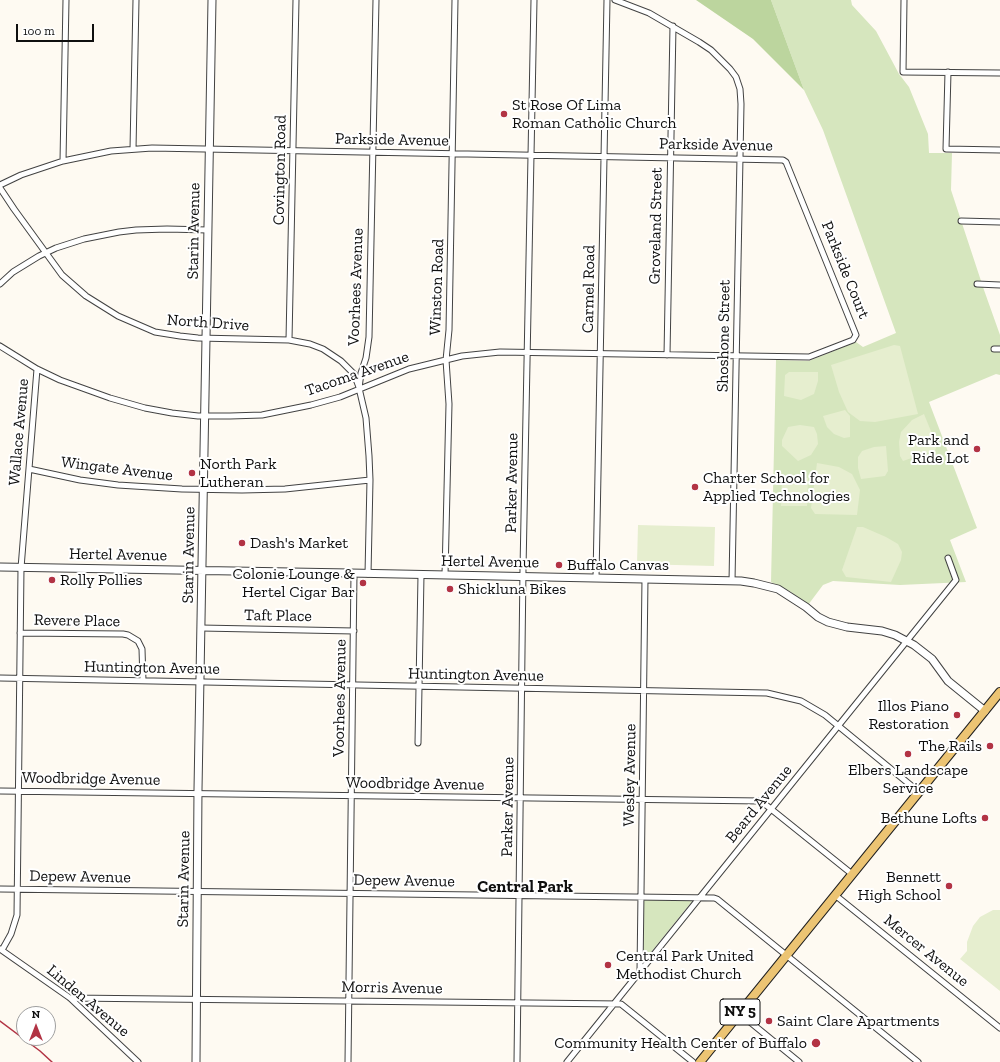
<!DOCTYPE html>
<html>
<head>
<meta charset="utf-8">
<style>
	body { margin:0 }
	#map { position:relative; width:1000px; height:1062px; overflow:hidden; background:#fefaf2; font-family:"Zilla Slab",serif }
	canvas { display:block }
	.north { position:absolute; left:16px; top:1006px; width:40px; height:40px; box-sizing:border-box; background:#fff; border:1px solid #9f9f9f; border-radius:50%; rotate:0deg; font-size:11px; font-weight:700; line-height:16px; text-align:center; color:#0f0f0f }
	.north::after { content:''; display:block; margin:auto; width:14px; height:18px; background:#b23344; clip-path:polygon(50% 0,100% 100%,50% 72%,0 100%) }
	.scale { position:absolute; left:16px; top:24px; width:78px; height:18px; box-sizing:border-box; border:2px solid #0f0f0f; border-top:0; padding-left:5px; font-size:12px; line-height:14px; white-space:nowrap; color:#0f0f0f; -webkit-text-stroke:3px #fff; paint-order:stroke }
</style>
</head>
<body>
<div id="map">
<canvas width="1000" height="1062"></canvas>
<div class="north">N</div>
<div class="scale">100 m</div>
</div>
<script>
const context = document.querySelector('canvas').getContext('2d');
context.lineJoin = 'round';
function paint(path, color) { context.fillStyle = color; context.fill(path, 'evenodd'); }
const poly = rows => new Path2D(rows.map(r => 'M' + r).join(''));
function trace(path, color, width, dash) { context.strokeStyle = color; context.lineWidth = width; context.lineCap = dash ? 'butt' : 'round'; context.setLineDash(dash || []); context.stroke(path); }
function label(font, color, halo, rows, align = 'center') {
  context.font = font + ' "Zilla Slab",serif'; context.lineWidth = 4; context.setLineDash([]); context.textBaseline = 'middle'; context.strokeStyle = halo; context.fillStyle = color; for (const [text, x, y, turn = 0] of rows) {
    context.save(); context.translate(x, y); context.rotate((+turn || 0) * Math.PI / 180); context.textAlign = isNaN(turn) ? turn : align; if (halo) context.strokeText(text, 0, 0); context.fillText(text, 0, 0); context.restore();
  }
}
paint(poly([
	[771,0,851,0,852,5,876,31,899,74,909,87,928,134,929,153,952,153,951,190,984,290,1000,335,1000,375,996,374,929,402,977,528,950,540,966,582,900,585,833,581,823,585,808,605,791,592,771,582,776,360,809,361,856,342,863,347,896,333,823,130,804,90],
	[644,900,693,900,643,962]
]), '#d6e6be');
paint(poly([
	[696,0,771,0,804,90,753,39]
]), '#bcd59e');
paint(poly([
	[894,345,900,346,918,414,875,422,860,421,848,412,839,392,831,365],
	[789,372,818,372,818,381,814,394,801,400,784,396,785,375],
	[845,410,850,416,850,437,844,438,834,434,827,427,823,416],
	[924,414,937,446,935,450,903,461,900,456,899,442,901,432,912,420],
	[800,425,814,427,817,434,818,444,811,455,798,461,782,446,782,440,788,427],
	[886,446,888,471,885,476,861,479,858,468,858,457,862,451,874,447],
	[817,463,839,467,852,474,860,490,857,515,815,514,811,508],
	[782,477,808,478,807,506,781,506],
	[638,525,715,527,714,566,637,564],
	[857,527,863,527,886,537,898,544,902,552,901,560,891,582,846,577,842,570],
	[993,910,1000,910,1000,991,960,959,967,951,967,942,973,926,980,917]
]), '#e6eecf');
const minor = poly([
	[615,0,649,13,699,42,711,50,730,69,736,77,740,89,741,104,732,581],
	[904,0,903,72,1000,73],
	[948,72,946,149,1000,150],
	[133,149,136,0],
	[63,161,66,0],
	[0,185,21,175,63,161,111,151,152,148,783,160,786,162,856,335,853,340,809,357,500,352,462,356,409,369,340,397,311,405,262,415,230,416,198,416,172,413,145,408,110,398,60,380,37,369,0,346],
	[0,188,14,209,62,275,86,296,118,316,155,332,180,336,198,338,289,340,310,344,323,349,341,361,354,374,359,387],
	[961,221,1000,222],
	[0,284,13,272,39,256,56,248,84,239,119,232,136,230,167,229,208,230],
	[977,284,1000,285],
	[289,340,296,0],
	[994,349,1000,349],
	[667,355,673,26],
	[29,469,80,480,118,485,182,489,242,490,285,489,370,480],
	[368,574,370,480,369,456,366,418,359,388,361,373,366,358,369,337,376,0],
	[445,575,449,404,446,360,449,330,455,0],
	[596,578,607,0],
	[201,628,354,631],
	[20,633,123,634,128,635,138,641,142,649,143,681],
	[0,678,767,693,801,701,825,715,919,792],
	[418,743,421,575],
	[0,791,761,801,852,874],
	[0,889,714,898,717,899,918,1062],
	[835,895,1000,1028],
	[0,949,70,998,138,1062],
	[2,950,11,934,17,915,21,568,37,369],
	[640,971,645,579],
	[70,998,621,1004,693,1062],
	[739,1013,799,1062],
	[348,1062,354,573],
	[517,1062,523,569,534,0],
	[567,1062,956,580,948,558]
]);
const tertiary = poly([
	[0,567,350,573,741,581,754,583,778,589,806,607,818,617,828,622,847,627,882,631,895,635,914,645,932,659,948,681,985,711],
	[196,1062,198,789,212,0]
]);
const primary = poly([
	[700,1062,1000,692]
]);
trace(minor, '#424242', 7);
trace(tertiary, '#424242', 9);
trace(primary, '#202020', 10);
trace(minor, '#fff', 5);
trace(tertiary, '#fff', 7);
trace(primary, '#ecc473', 8);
trace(poly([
	[0,1021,40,1051,52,1062]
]), '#b23344', 1.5);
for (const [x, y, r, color] of [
	[504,114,4,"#b23344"],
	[977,449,4,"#b23344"],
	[192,473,4,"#b23344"],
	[695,487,4,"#b23344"],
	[242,543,4,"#b23344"],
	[559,565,4,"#b23344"],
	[52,580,4,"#b23344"],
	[363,583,4,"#b23344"],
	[450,589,4,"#b23344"],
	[957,715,4,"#b23344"],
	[990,746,4,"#b23344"],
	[908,754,4,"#b23344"],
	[985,818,4,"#b23344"],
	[949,886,4,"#b23344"],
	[608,965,4,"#b23344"],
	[769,1021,4,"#b23344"],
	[816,1043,5,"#b23344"]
]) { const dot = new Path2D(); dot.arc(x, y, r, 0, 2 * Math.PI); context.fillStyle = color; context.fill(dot); trace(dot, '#fff', 1.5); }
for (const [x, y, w] of [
	[740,1012,40]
]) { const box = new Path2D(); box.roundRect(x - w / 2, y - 13, w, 26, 3); context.fillStyle = '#fff'; context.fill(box); trace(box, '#0f0f0f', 1); }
label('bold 15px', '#0f0f0f', null, [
	["NY 5",740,1012]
]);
label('16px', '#0f0f0f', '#fff', [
	["St Rose Of Lima",512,105],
	["Roman Catholic Church",512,123],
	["Park and",969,440,"right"],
	["Ride Lot",969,458,"right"],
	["North Park",200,464],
	["Lutheran",200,482],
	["Charter School for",703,478],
	["Applied Technologies",703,496],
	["Dash's Market",250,543],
	["Buffalo Canvas",567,565],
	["Colonie Lounge &",355,574,"right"],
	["Hertel Cigar Bar",355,592,"right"],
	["Rolly Pollies",60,580],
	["Shickluna Bikes",458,589],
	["Illos Piano",949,706,"right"],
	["Restoration",949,724,"right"],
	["The Rails",982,746,"right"],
	["Elbers Landscape",908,770,"center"],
	["Service",908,788,"center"],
	["Bethune Lofts",977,818,"right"],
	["Bennett",941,877,"right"],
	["High School",941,895,"right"],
	["Central Park United",616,956],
	["Methodist Church",616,974],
	["Saint Clare Apartments",777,1021],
	["Community Health Center of Buffalo",807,1043,"right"]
], 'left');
label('16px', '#0f0f0f', '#fff', [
	["Parkside Avenue",392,140,1],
	["Parkside Avenue",716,145,1],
	["Covington Road",280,170,-89],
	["Groveland Street",656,226,-89],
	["Starin Avenue",194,231,-89],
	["Parkside Court",845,270,68],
	["Voorhees Avenue",356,287,-88],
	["Winston Road",437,287,-88],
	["Carmel Road",589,289,-89],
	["North Drive",208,323,4],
	["Shoshone Street",724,336,-89],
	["Tacoma Avenue",357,374,-19],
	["Wallace Avenue",19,432,-85],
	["Wingate Avenue",117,469,7],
	["Parker Avenue",512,483,-89],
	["Hertel Avenue",118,555,1],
	["Starin Avenue",189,555,-89],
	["Hertel Avenue",490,562,1],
	["Taft Place",278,616,1],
	["Revere Place",77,621,1],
	["Huntington Avenue",152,668,1],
	["Huntington Avenue",476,675,1],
	["Voorhees Avenue",340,698,-89],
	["Wesley Avenue",630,775,-89],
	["Woodbridge Avenue",91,779,1],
	["Woodbridge Avenue",415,784,1],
	["Beard Avenue",759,804,-51],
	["Parker Avenue",508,807,-89],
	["Depew Avenue",80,877,1],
	["Starin Avenue",184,879,-89],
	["Depew Avenue",404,881,1],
	["Mercer Avenue",926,951,39],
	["Morris Avenue",392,988,1],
	["Linden Avenue",88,1001,40]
]);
label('bold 17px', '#0f0f0f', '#fff', [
	["Central Park",525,887]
]);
</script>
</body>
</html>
